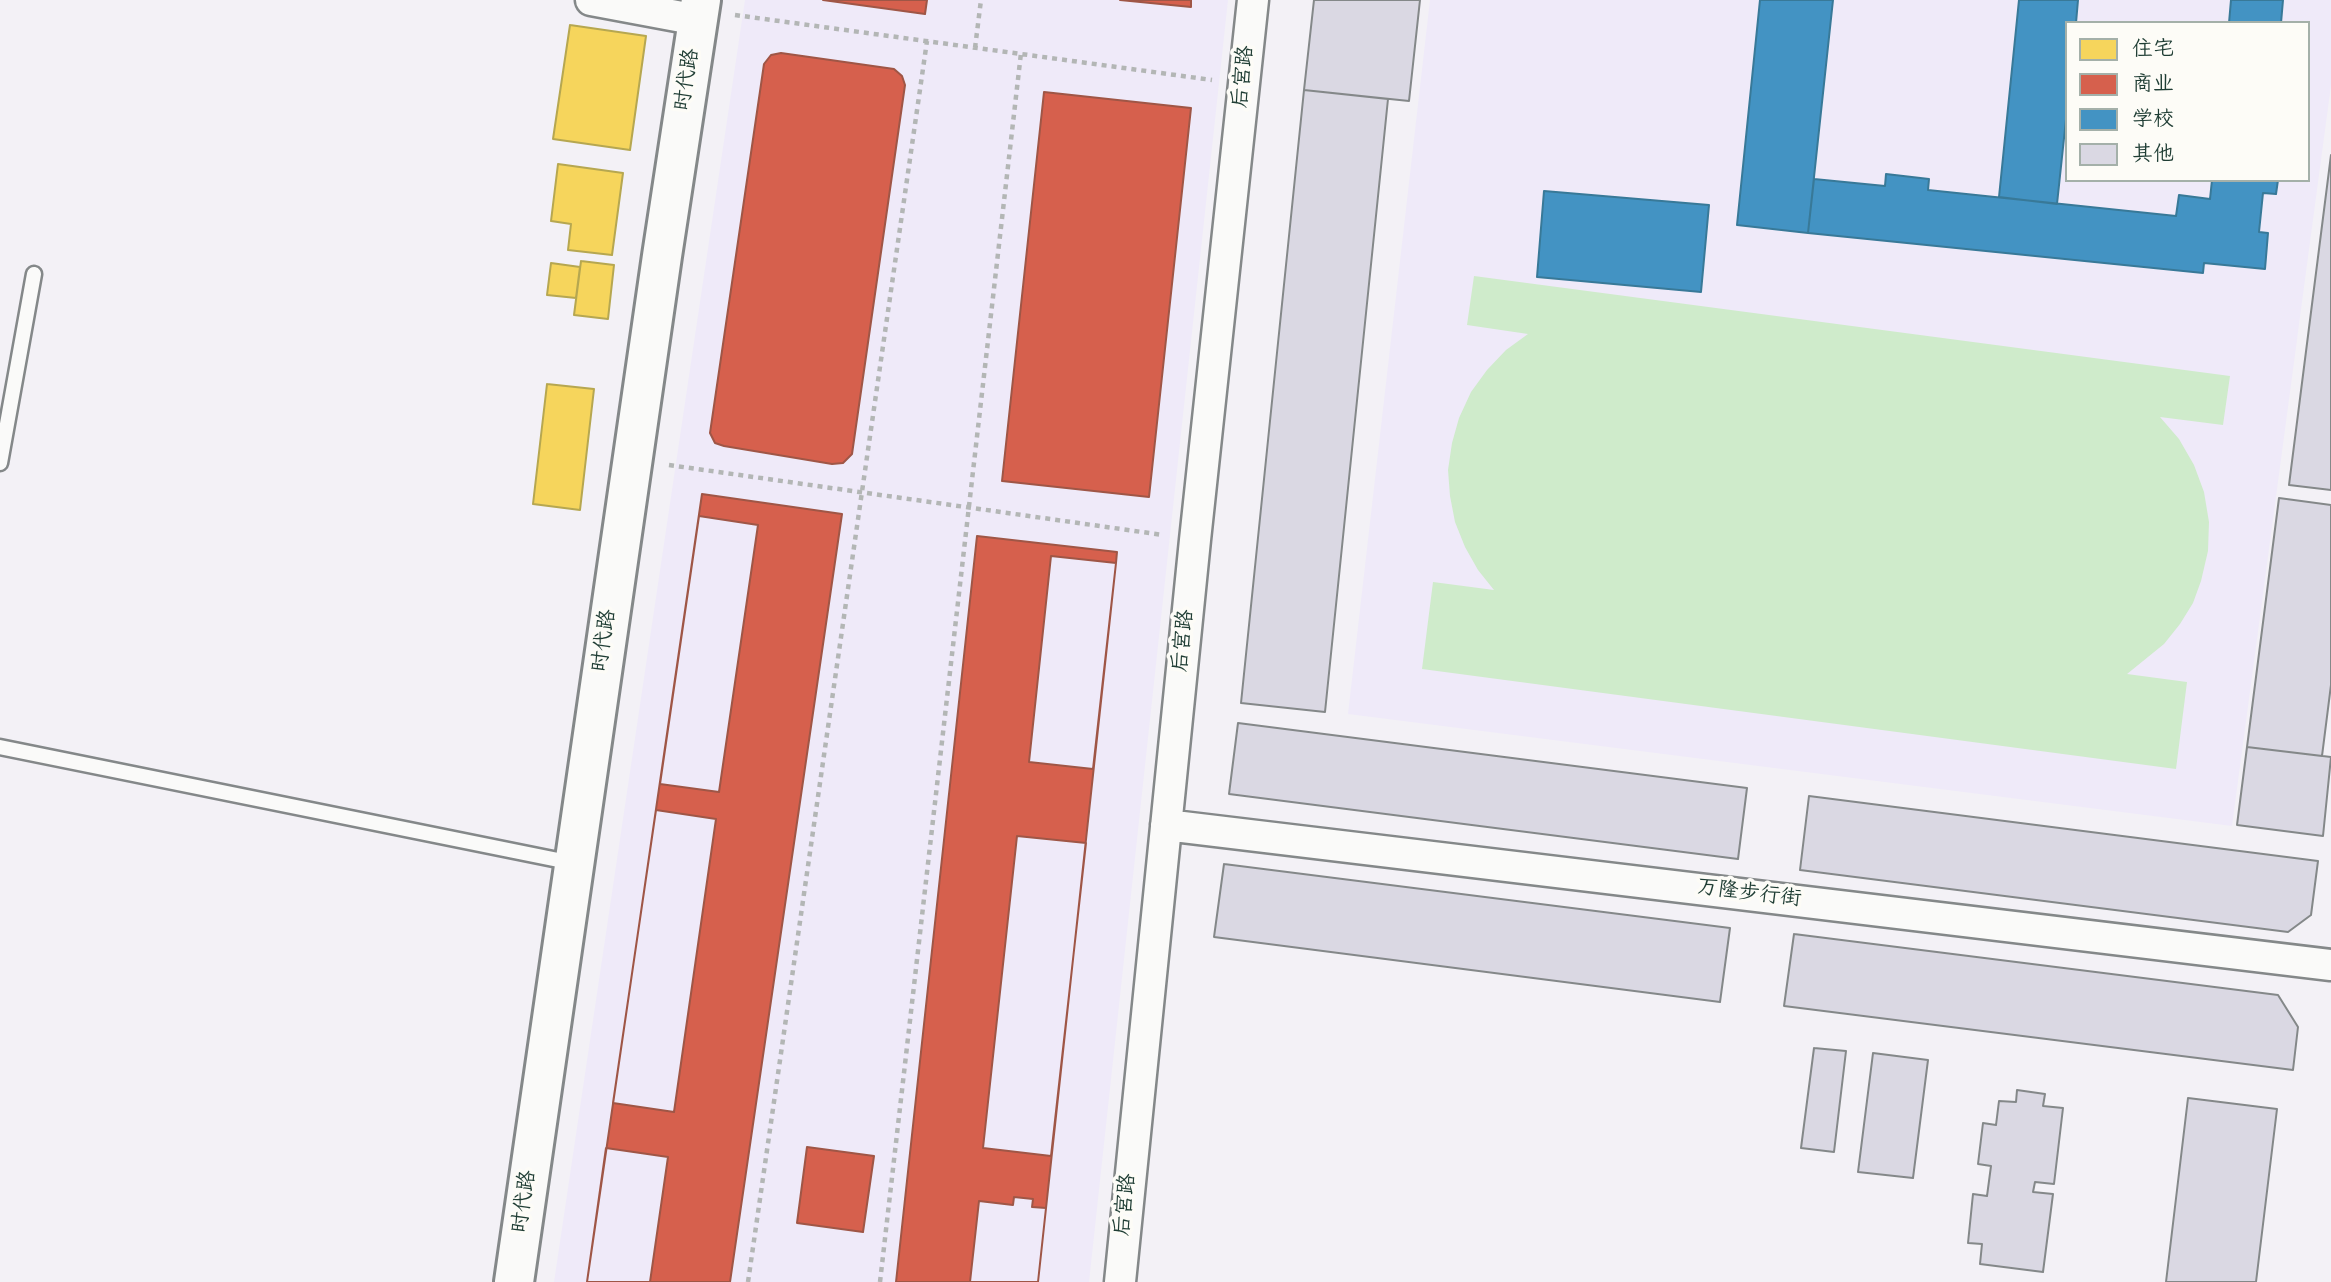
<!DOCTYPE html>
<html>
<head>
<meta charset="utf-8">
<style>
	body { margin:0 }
	#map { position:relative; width:2331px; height:1282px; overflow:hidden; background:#f3f1f6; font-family:Kalam,"LXGW WenKai TC",sans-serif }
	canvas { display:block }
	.legend { position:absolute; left:2065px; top:21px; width:245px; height:161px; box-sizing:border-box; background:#fdfcf7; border:2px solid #a4b0a9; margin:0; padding:9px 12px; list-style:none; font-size:21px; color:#1f3d34 }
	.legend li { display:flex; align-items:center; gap:14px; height:35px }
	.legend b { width:35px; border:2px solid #a4b0a9 }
</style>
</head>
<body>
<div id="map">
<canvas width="2331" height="1282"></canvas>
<ul class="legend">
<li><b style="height:19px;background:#f6d55c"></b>住宅</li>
<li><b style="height:19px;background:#d6604d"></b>商业</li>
<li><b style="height:19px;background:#4393c3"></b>学校</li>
<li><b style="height:19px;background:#dad8e3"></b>其他</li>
</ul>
</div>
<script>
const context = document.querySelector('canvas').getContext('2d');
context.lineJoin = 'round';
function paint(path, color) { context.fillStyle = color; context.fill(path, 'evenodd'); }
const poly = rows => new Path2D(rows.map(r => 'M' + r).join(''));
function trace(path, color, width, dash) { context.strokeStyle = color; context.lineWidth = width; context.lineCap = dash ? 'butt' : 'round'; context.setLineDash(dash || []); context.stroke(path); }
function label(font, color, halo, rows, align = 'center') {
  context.font = font + ' Kalam,"LXGW WenKai TC",sans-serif'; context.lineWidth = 7; context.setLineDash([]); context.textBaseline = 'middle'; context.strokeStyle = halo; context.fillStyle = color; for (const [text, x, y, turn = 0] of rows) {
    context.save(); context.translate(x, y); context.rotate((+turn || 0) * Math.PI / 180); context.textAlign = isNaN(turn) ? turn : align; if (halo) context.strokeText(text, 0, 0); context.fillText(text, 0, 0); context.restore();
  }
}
paint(poly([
	[745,0,1228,0,1089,1282,554,1282],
	[1430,0,2331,0,2331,85,2232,826,1348,714],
	[2067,23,2308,23,2308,180,2067,180]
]), '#efeaf9');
paint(poly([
	[1474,276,2230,376,2223,425,2160,417,2179,439,2194,465,2204,492,2209,522,2208,551,2201,581,2193,603,2180,624,2164,644,2127,674,2187,682,2176,769,1422,669,1433,582,1494,590,1478,570,1465,547,1455,522,1450,496,1448,470,1452,443,1459,418,1471,392,1487,370,1506,350,1528,334,1467,325]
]), '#cfebcb');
const homes = poly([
	[570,25,646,36,630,150,553,139,570,25],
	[558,164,623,173,612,255,568,250,571,224,551,221,558,164],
	[581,261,614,265,608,319,574,315,581,261],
	[551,263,580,267,576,298,547,295,551,263],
	[547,384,594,389,580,510,533,504,547,384]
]);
paint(homes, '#f6d55c');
trace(homes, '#b6a750', 2);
const shops = poly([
	[823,0,927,0,925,14,823,0],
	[1120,0,1191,0,1191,7,1120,0],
	[781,53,894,69,902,76,905,85,852,454,843,463,832,464,724,446,715,443,710,433,764,64,771,55,781,53],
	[1044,92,1191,108,1149,497,1002,481,1044,92],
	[702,494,842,514,730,1282,587,1282,702,494],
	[699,516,758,525,719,792,660,784,699,516],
	[977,536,1117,552,1116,563,1038,1282,896,1282,977,536],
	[1051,556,1116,563,1093,769,1029,762,1051,556],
	[656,810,716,819,674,1112,613,1103,656,810],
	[1017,836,1086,843,1051,1156,983,1148,1017,836],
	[807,1147,874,1156,863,1232,797,1223,807,1147],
	[606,1148,668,1157,650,1282,587,1282,606,1148],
	[1014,1197,1033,1199,1032,1207,1046,1208,1038,1282,970,1282,979,1201,1013,1205,1014,1197]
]);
paint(shops, '#d6604d');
trace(shops, '#9f5646', 2);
const schools = poly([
	[1760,0,1833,0,1808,233,1737,225,1760,0],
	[2019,0,2078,0,2076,23,2067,23,2067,110,2057,204,1999,197,2019,0],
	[2231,0,2283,0,2281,23,2229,23,2231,0],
	[1886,174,1929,179,1928,190,2176,216,2179,195,2210,199,2212,180,2278,180,2276,194,2263,193,2259,232,2268,233,2265,269,2204,263,2203,273,1808,233,1814,179,1885,186,1886,174],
	[1544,191,1709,205,1701,292,1537,277,1544,191]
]);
paint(schools, '#4393c3');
trace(schools, '#387998', 2);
const building = poly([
	[1314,0,1420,0,1409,101,1304,90,1314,0],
	[1304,90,1388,99,1325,712,1241,703,1304,90],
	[2331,155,2331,490,2289,485,2331,155],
	[2279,498,2331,505,2331,685,2322,756,2247,747,2279,498],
	[1238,723,1747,788,1738,859,1229,794,1238,723],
	[2247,747,2331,757,2323,836,2237,825,2247,747],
	[1809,796,2318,861,2311,915,2288,932,1800,870,1809,796],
	[1224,864,1730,928,1720,1002,1214,937,1224,864],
	[1794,934,2278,995,2298,1027,2293,1070,1784,1006,1794,934],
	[1814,1048,1846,1051,1834,1152,1801,1148,1814,1048],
	[1873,1053,1928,1060,1913,1178,1858,1172,1873,1053],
	[2017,1090,2045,1094,2043,1106,2063,1108,2054,1184,2035,1182,2033,1192,2053,1194,2043,1272,1980,1264,1982,1244,1968,1243,1973,1194,1987,1196,1991,1166,1978,1164,1983,1123,1996,1125,1999,1101,2016,1102,2017,1090],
	[2188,1098,2277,1109,2256,1282,2166,1282,2188,1098]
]);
paint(building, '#dad8e3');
trace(building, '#848889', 2);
const lane = poly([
	[0,463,34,274],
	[0,747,573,863]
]);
const street = poly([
	[591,0,698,20],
	[1166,825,2331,965],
	[1120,1282,1195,540,1253,0]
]);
const secondary = poly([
	[514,1282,662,256,701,0]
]);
trace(lane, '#848889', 19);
trace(street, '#848889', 35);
trace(secondary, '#848889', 44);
trace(poly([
	[735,15,1212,80],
	[975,48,981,0],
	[669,465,1163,535],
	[748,1282,927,41],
	[880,1282,1021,53]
]), '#b3b6b5', 4.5, [5, 5]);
trace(lane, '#fafaf9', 14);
trace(street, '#fafaf9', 30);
trace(secondary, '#fafaf9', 38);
label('21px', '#1f3d34', '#fdfcf7', [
	["后宫路",1245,77,-84],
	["时代路",689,80,-81],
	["时代路",606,641,-82],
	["后宫路",1185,641,-84],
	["万隆步行街",1749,895,7],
	["时代路",526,1202,-82],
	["后宫路",1127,1205,-84]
]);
</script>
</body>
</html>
